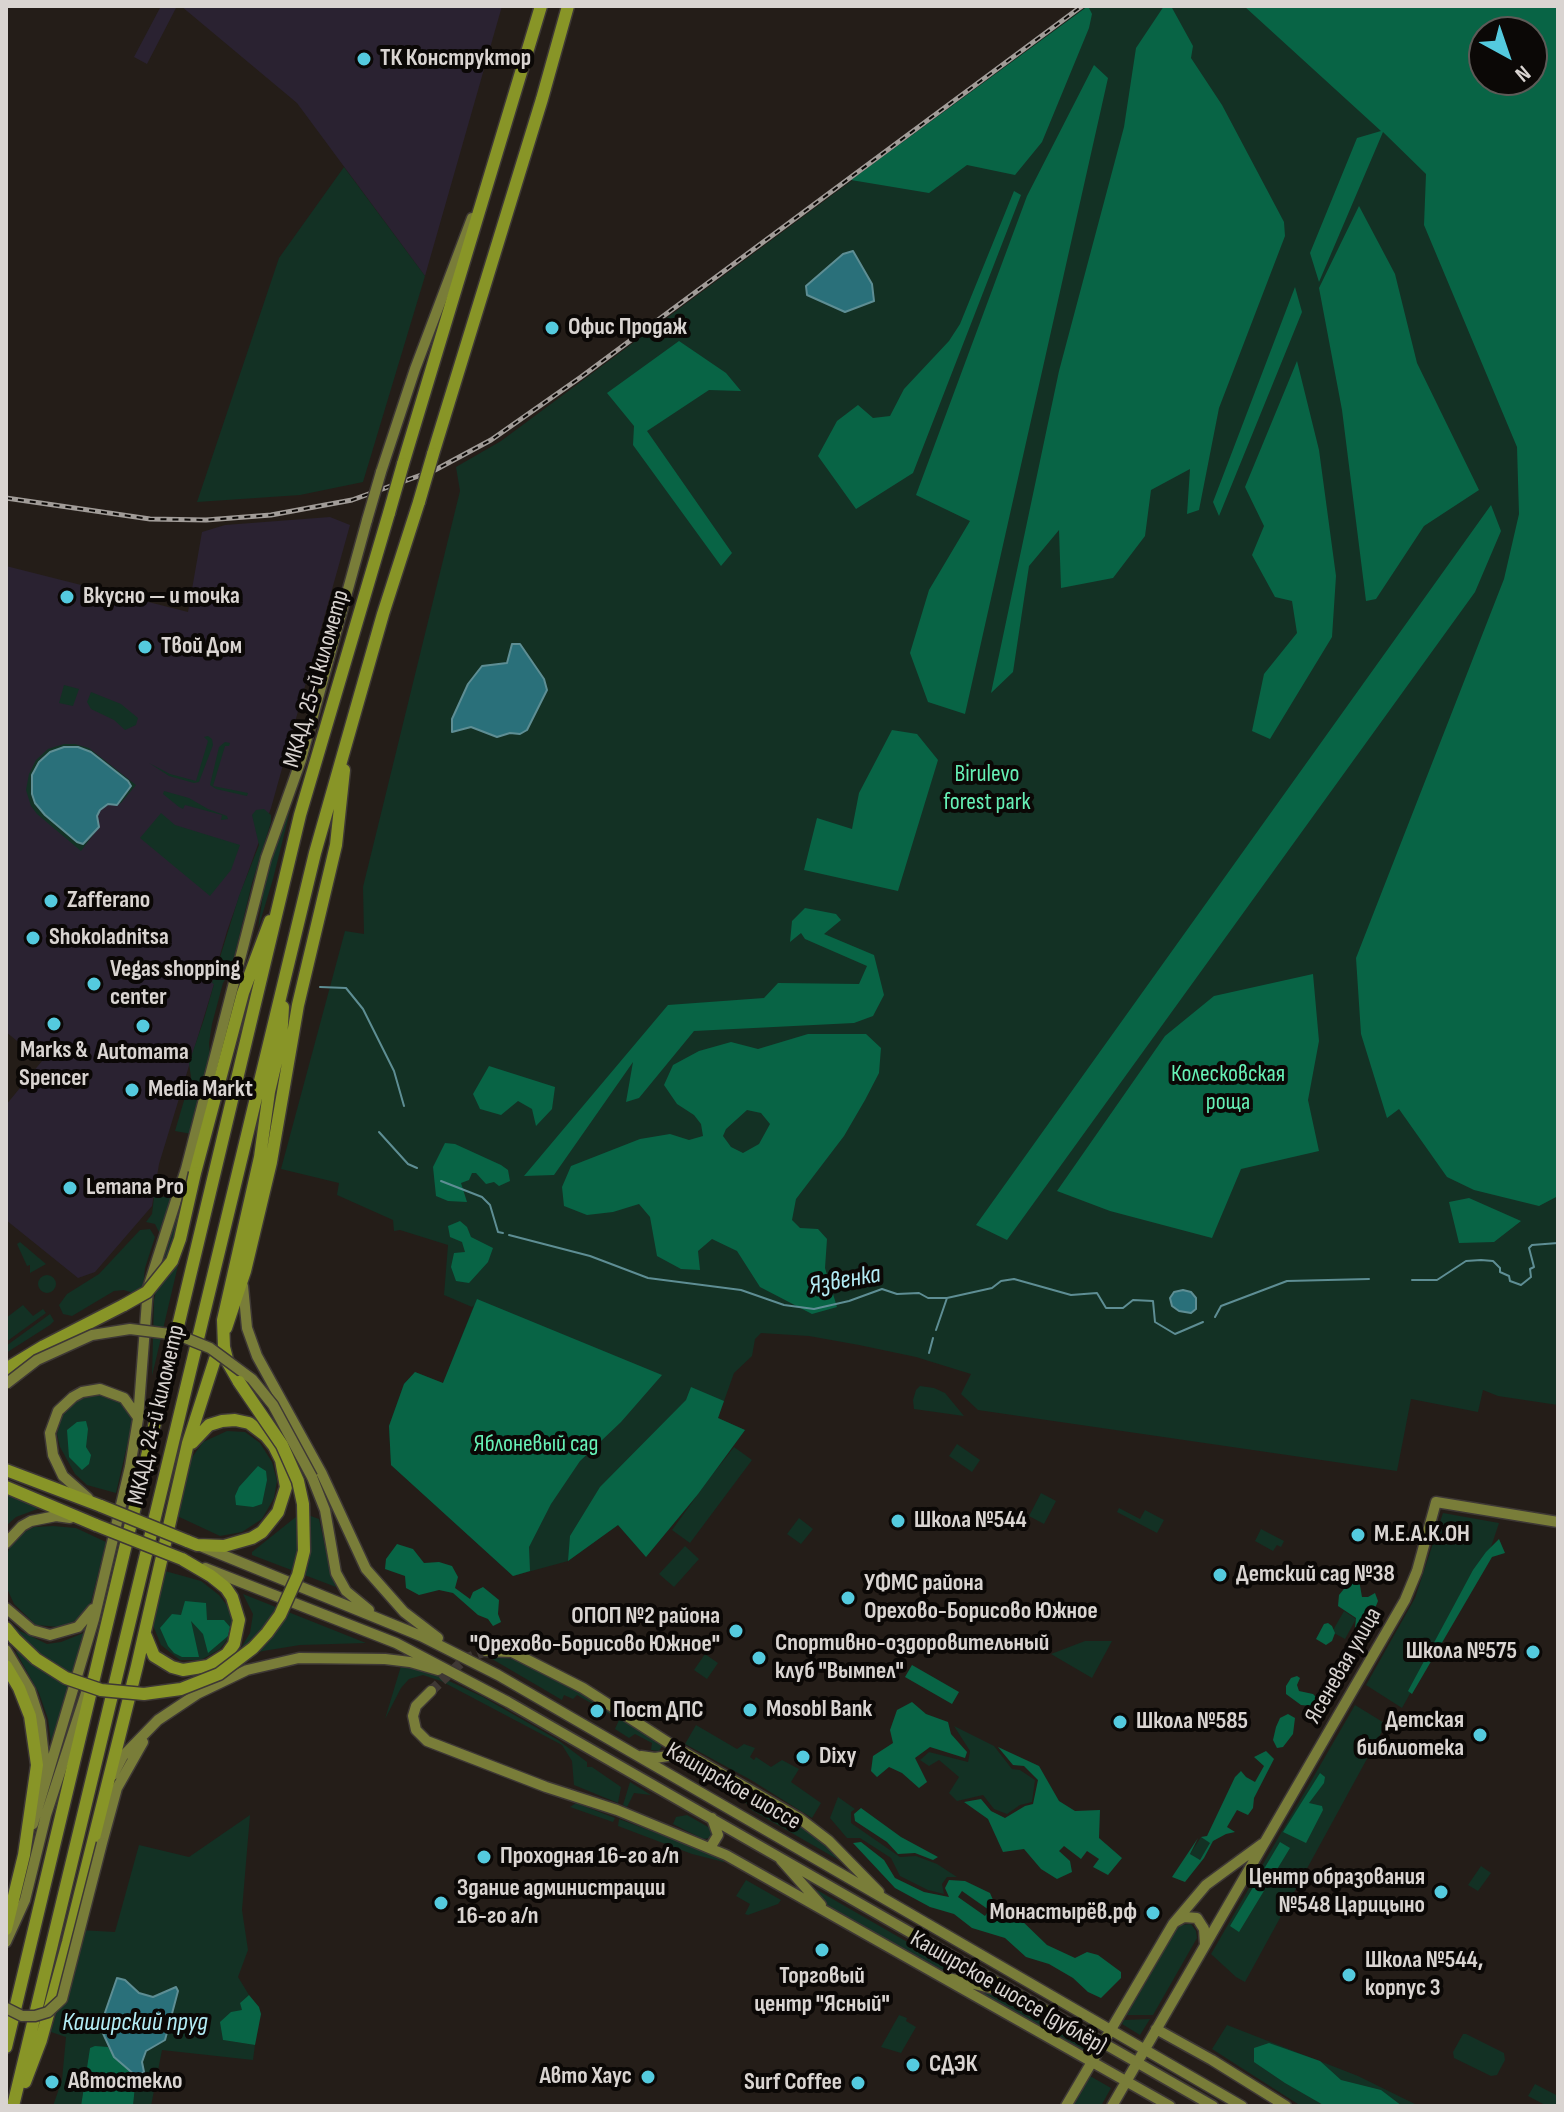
<!DOCTYPE html>
<html>
<head>
<meta charset="utf-8">
<style>
	body { margin:0 }
	#map { position:relative; width:1564px; height:2112px; overflow:hidden; background:#241d18; font-family:"Sofia Sans Condensed",sans-serif }
	canvas { display:block }
	.frame { position:absolute; inset:0; border:8px solid #d9d4d1; pointer-events:none }
	.north { position:absolute; left:1468px; top:16px; width:80px; height:80px; box-sizing:border-box; background:#0b0806; border:2px solid #5d5a57; border-radius:50%; rotate:140deg; font-size:22px; font-weight:700; line-height:32px; text-align:center; color:#d9d4d1 }
	.north::after { content:''; display:block; margin:auto; width:28px; height:36px; background:#54cade; clip-path:polygon(50% 0,100% 100%,50% 72%,0 100%) }
</style>
</head>
<body>
<div id="map">
<canvas width="1564" height="2112"></canvas>
<div class="frame"></div>
<div class="north">N</div>
</div>
<script>
const context = document.querySelector('canvas').getContext('2d');
context.lineJoin = 'round';
function paint(path, color) { context.fillStyle = color; context.fill(path, 'evenodd'); }
const poly = rows => new Path2D(rows.map(r => 'M' + r).join(''));
function trace(path, color, width, dash) { context.strokeStyle = color; context.lineWidth = width; context.lineCap = dash ? 'butt' : 'round'; context.setLineDash(dash || []); context.stroke(path); }
function label(font, color, halo, rows, align = 'center') {
  context.font = font + ' "Sofia Sans Condensed",sans-serif'; context.lineWidth = 8; context.setLineDash([]); context.textBaseline = 'middle'; context.strokeStyle = halo; context.fillStyle = color; for (const [text, x, y, turn = 0] of rows) {
    context.save(); context.translate(x, y); context.rotate((+turn || 0) * Math.PI / 180); context.textAlign = isNaN(turn) ? turn : align; if (halo) context.strokeText(text, 0, 0); context.fillText(text, 0, 0); context.restore();
  }
}
paint(poly([
	[161,6,177,6,147,64,134,57],
	[181,6,502,6,425,276,297,103],
	[330,517,350,525,271,808,227,931,212,982,214,984,159,1164,152,1206,95,1272,78,1278,6,1220,6,1105,42,1061,6,1032,6,566,188,612,202,532,225,525]
]), '#2a2231');
paint(poly([
	[1087,6,1479,6,1481,145,1558,467,1558,1405,1498,1396,1483,1390,1478,1412,1411,1399,1397,1471,978,1410,961,1394,971,1374,916,1357,859,1345,809,1336,761,1333,755,1339,752,1356,734,1373,718,1418,745,1430,713,1474,734,1447,752,1460,690,1543,672,1530,696,1497,646,1557,618,1525,568,1561,513,1576,391,1465,389,1426,404,1384,415,1372,443,1383,474,1305,472,1307,444,1295,448,1245,400,1230,394,1231,393,1220,337,1195,339,1183,281,1169,345,931,364,934,363,887,460,491,456,467,501,441],
	[344,167,425,276,363,482,300,495,197,502,279,258],
	[64,685,79,689,73,706,59,703],
	[91,692,121,704,138,718,136,725,125,730,114,720,91,709,87,702],
	[208,736,212,739,213,745,199,782,194,783,169,776,149,763,170,774,196,781,208,741,204,737],
	[225,742,230,743,229,746,225,746,213,786,248,793,247,796,216,789,210,785,219,747],
	[64,744,75,744,89,748,136,785,121,803,117,805,130,789,130,784,91,752,69,746,50,752,41,758,31,780,32,790,33,799,45,815,80,843,85,843,99,827,81,851,37,814,31,806,26,790,29,774,36,760,48,749],
	[164,791,189,798,208,809,227,816,228,819,221,820,222,815,185,805,183,809,179,807,163,794],
	[264,809,271,815,271,822,252,883,231,970,223,983,212,1024,209,1043,210,1059,192,1134,175,1131,191,1077,189,1063,204,1019,214,984,212,983,239,896,259,845,252,815,256,810],
	[290,811,273,879,258,929,267,866],
	[161,813,175,825,240,845,231,870,210,896,140,838],
	[190,1174,199,1176,152,1376,154,1300,159,1275],
	[174,1191,161,1236,155,1224,146,1222,152,1214,154,1197,165,1197],
	[150,1229,155,1237,145,1268,143,1287,133,1293,124,1290,114,1291,72,1316,63,1314,59,1305,67,1294,99,1274,140,1230],
	[20,1242,46,1264,30,1273,30,1265,27,1266,17,1244],
	'38 1284a9 9 0 1 1 18 0a9 9 0 1 1-18 0Z',
	[23,1305,33,1316,43,1309,46,1313,6,1342,6,1318],
	[50,1314,54,1321,50,1325,6,1353,6,1346],
	[920,1386,934,1388,945,1393,964,1416,914,1409,913,1400,916,1390],
	[100,1395,116,1399,125,1405,133,1420,116,1493,87,1485,75,1474,60,1447,57,1434,62,1416,72,1404,86,1396],
	[227,1431,245,1432,260,1443,272,1462,277,1481,274,1498,262,1519,242,1532,220,1536,175,1515,188,1463,203,1442],
	[957,1444,980,1460,972,1472,949,1456],
	[1041,1493,1056,1501,1044,1524,1029,1516],
	[6,1495,40,1508,16,1517,6,1526],
	[1119,1508,1140,1519,1145,1510,1164,1520,1157,1533,1117,1512],
	[1443,1513,1499,1523,1490,1550,1402,1708,1366,1685,1415,1598],
	[308,1515,319,1519,331,1574,336,1587,252,1555,252,1552,297,1516],
	[799,1518,813,1529,801,1544,787,1534],
	[53,1526,76,1528,106,1542,91,1602,77,1620,59,1627,36,1625,14,1604,6,1586,6,1558,9,1549,19,1535,34,1527],
	[1261,1529,1284,1541,1281,1547,1277,1545,1273,1551,1255,1541],
	[685,1546,699,1559,674,1587,659,1574],
	[165,1571,201,1581,219,1595,232,1612,232,1633,220,1649,201,1660,180,1660,161,1645,152,1623,156,1600],
	[243,1594,366,1643,300,1645,263,1651,234,1660,250,1633,253,1614],
	[1344,1611,1356,1619,1345,1639,1332,1632],
	[6,1619,20,1631,47,1644,61,1642,86,1632,51,1742,48,1719,39,1693,16,1652,26,1643],
	[1085,1641,1112,1641,1092,1678,1051,1654],
	[705,1654,718,1663,707,1679,694,1670],
	[493,1655,516,1660,582,1693,662,1746,659,1751,651,1750,652,1743,635,1734,629,1738,615,1729,619,1720,603,1710,577,1695,573,1699,564,1695,562,1700,487,1656],
	[401,1666,432,1673,483,1697,558,1740,587,1762,587,1767,592,1767,621,1787,618,1803,574,1785,572,1761,562,1745,441,1681,423,1675,409,1679,401,1688,385,1719],
	[1355,1705,1386,1724,1245,1982,1236,1977,1211,1954],
	[696,1725,737,1749,744,1744,755,1748,750,1757,754,1760,756,1757,771,1767,782,1760,799,1769,791,1782,821,1803,812,1818,751,1780,685,1744],
	[954,1726,994,1746,1012,1769,1020,1770,1035,1780,1032,1802,1020,1805,1007,1814,994,1809,983,1795,957,1801,949,1793,959,1777,939,1760,929,1766,920,1760,929,1752,968,1762,970,1751],
	[668,1760,689,1761,740,1789,810,1832,844,1863,750,1809,751,1807,734,1794,702,1772],
	[630,1782,651,1795,634,1793,627,1807,623,1805],
	[838,1797,855,1809,851,1812,851,1823,900,1857,916,1856,937,1864,957,1877,947,1877,942,1884,944,1894,928,1890,900,1876,891,1858,860,1838,847,1838,830,1818],
	[576,1803,615,1818,613,1822,570,1807],
	[250,1815,242,1910,248,1950,238,1977,249,1995,240,2003,243,2010,223,2040,255,2045,253,2060,162,2050,151,2106,133,2106,136,2076,144,2071,142,2062,146,2051,173,2005,175,1987,153,1997,139,1993,128,1986,112,1994,100,2027,108,2047,90,2048,81,2106,53,2106,62,2080,66,2037,51,2032,79,1930,115,1932,139,1845,189,1857],
	[687,1815,710,1828,712,1831,710,1838,703,1839,673,1824,676,1817],
	[619,1819,725,1858,724,1862,692,1854,618,1826],
	[1201,1837,1211,1843,1199,1861,1190,1854],
	[1481,1866,1491,1873,1478,1891,1468,1885],
	[746,1880,781,1900,778,1904,748,1915,745,1914,750,1904,736,1896],
	[817,1890,956,1970,952,1977,822,1902,814,1894],
	[1191,1924,1196,1931,1197,1938,1153,2015,1127,2015,1176,1929,1181,1925],
	[979,1988,995,1994,1090,2051,1088,2054,978,1993],
	[899,2015,907,2018,906,2021,916,2027,901,2053,881,2047],
	[1150,2019,1140,2035,1122,2024,1124,2020],
	[1227,2025,1358,2076,1419,2106,1301,2106,1212,2049],
	[1463,2034,1466,2034,1504,2053,1505,2060,1497,2075,1491,2076,1454,2058,1453,2052],
	[1090,2076,1111,2088,1101,2106,1072,2106],
	[1535,2084,1558,2096,1558,2106,1547,2106,1528,2096]
]), '#133124');
paint(poly([
	[1088,6,1092,14,1089,28,1042,142,1015,175,967,165,929,193,851,180],
	[1164,6,1171,6,1193,46,1191,58,1222,105,1284,222,1285,236,1219,408,1199,510,1187,514,1190,469,1151,490,1145,536,1113,578,1061,588,1059,530,1029,566,1013,672,991,693,1059,371,1124,127,1136,48],
	[1244,6,1558,6,1558,1196,1539,1206,1474,1190,1447,1177,1399,1109,1387,1118,1361,1034,1356,958,1504,579,1519,514,1517,447,1424,225,1426,174,1383,132,1319,282,1310,253,1357,138,1381,131],
	[1484,32,1532,32,1532,80,1484,80],
	[1094,65,1108,78,965,714,928,702,910,653,929,590,970,521,916,495,1027,196],
	[1014,191,1021,195,913,473,856,509,818,456,837,421,858,405,873,418,890,416,904,389,949,341,960,324],
	[1359,206,1395,274,1417,363,1479,490,1424,526,1376,599,1366,601,1342,410,1319,288],
	[1295,287,1302,312,1219,516,1213,502],
	[679,341,726,373,741,391,709,390,647,431,732,553,721,566,633,445,634,426,607,393],
	[1297,361,1319,450,1336,576,1332,637,1270,739,1252,731,1264,674,1297,633,1292,601,1275,597,1252,555,1264,526,1245,487],
	[1491,505,1501,531,1475,592,1007,1240,976,1225],
	[892,730,917,734,938,760,898,891,804,870,817,818,852,829,859,793],
	[805,908,836,914,841,920,824,934,874,955,884,995,873,1016,854,1023,694,1031,639,1098,626,1102,633,1062,554,1175,524,1176,668,1005,764,998,778,983,859,984,867,966,805,939,801,933,790,942,792,921],
	[1313,974,1319,1041,1308,1100,1319,1151,1241,1169,1212,1238,1110,1211,1057,1191,1165,1036,1214,996],
	[808,1034,866,1034,881,1048,879,1073,865,1100,844,1136,796,1199,792,1220,800,1228,818,1229,827,1239,825,1268,837,1307,812,1314,760,1287,737,1251,712,1239,698,1251,700,1270,681,1269,657,1256,650,1217,639,1204,613,1212,587,1215,564,1206,562,1187,571,1166,640,1139,670,1134,689,1140,703,1136,701,1124,694,1115,677,1104,664,1085,673,1065,699,1051,731,1042,758,1049],
	[747,1110,761,1113,770,1124,759,1144,743,1153,731,1147,723,1136,726,1129],
	[489,1066,555,1087,552,1109,536,1126,532,1109,518,1101,501,1115,480,1109,473,1094],
	[445,1143,455,1144,501,1165,508,1170,510,1181,499,1186,494,1182,486,1184,476,1173,472,1173,469,1180,461,1183,467,1202,448,1201,436,1196,433,1167],
	[1469,1198,1521,1221,1494,1242,1459,1243,1449,1202],
	[460,1221,467,1227,471,1237,493,1248,488,1262,469,1283,456,1281,451,1267,454,1253,465,1252,462,1242,450,1237,448,1226],
	[477,1299,662,1375,621,1422,580,1461,551,1504,529,1547,530,1571,513,1576,391,1465,389,1426,404,1384,415,1372,443,1383],
	[691,1387,724,1401,718,1418,745,1430,698,1494,646,1557,618,1525,568,1561,570,1536,600,1487,686,1400],
	[86,1421,88,1429,86,1447,91,1455,89,1464,82,1470,69,1457,67,1430,77,1422],
	[258,1466,266,1471,267,1480,262,1504,253,1507,236,1505,235,1496,239,1487],
	[1499,1539,1505,1553,1492,1557,1412,1694,1408,1691,1473,1570,1486,1552],
	[397,1544,413,1549,424,1563,439,1562,452,1566,458,1577,455,1588,470,1599,473,1592,483,1587,499,1600,498,1614,501,1622,493,1626,488,1619,478,1615,453,1593,439,1590,419,1595,406,1588,405,1576,385,1569,386,1559],
	[1352,1579,1359,1580,1362,1597,1368,1597,1375,1593,1378,1601,1367,1628,1360,1632,1355,1628,1356,1618,1338,1606,1339,1595],
	[185,1601,206,1603,207,1620,224,1620,230,1627,228,1636,208,1653,203,1634,191,1621,199,1657,182,1657,174,1653,168,1646,160,1628,172,1614,181,1615],
	[1328,1623,1332,1626,1335,1633,1332,1641,1326,1645,1316,1639,1324,1624],
	[912,1665,959,1692,952,1704,905,1677],
	[1297,1676,1300,1678,1297,1685,1299,1691,1313,1694,1318,1699,1318,1704,1311,1706,1301,1705,1286,1694,1286,1686,1291,1678],
	[912,1702,926,1714,948,1722,951,1734,967,1752,965,1758,930,1747,915,1758,927,1782,919,1788,902,1773,889,1767,877,1777,871,1771,873,1756,893,1743,890,1730,897,1710],
	[1288,1714,1295,1718,1293,1734,1283,1747,1277,1748,1273,1740,1276,1727,1280,1718],
	[998,1747,1039,1766,1059,1801,1075,1811,1100,1810,1099,1838,1122,1858,1108,1875,1093,1867,1099,1859,1087,1851,1081,1859,1064,1846,1059,1851,1070,1861,1072,1872,1057,1879,1041,1869,1024,1849,1003,1852,988,1819,964,1802,981,1799,991,1811,1005,1818,1025,1806,1033,1804,1038,1780,1024,1766,1013,1765],
	[1266,1751,1274,1759,1254,1798,1253,1808,1248,1815,1237,1810,1227,1827,1235,1832,1226,1834,1213,1841,1204,1858,1185,1882,1172,1877,1198,1838,1190,1854,1200,1860,1210,1843,1201,1837,1207,1836,1235,1777,1241,1771,1246,1777,1255,1782,1264,1766,1254,1757],
	[1320,1773,1325,1777,1324,1783,1309,1803,1322,1806,1323,1810,1306,1843,1283,1832],
	[861,1808,901,1837,938,1857,933,1860,915,1853,898,1854,887,1842,855,1821,854,1814],
	[861,1842,884,1860,895,1878,924,1892,949,1897,945,1888,949,1880,965,1881,990,1893,997,1909,1019,1918,1047,1945,1075,1958,1087,1952,1098,1955,1121,1972,1121,1978,1101,1998,1088,1992,1073,1978,1049,1964,1026,1957,1005,1938,972,1928,954,1914,930,1907,895,1888,853,1843],
	[962,1891,989,1910,985,1916,958,1897],
	[1280,1842,1290,1848,1239,1932,1230,1926],
	[249,1995,259,2007,261,2014,255,2045,223,2040,220,2022,231,2012,242,2010,240,2003],
	[1269,2043,1320,2061,1341,2080,1381,2090,1402,2106,1325,2106,1285,2083,1254,2062,1254,2048],
	[95,2046,108,2047,114,2057,136,2076,133,2106,81,2106,90,2048]
]), '#086445');
const water = poly([
	[853,251,872,284,874,301,845,312,807,295,806,286,843,254,853,251],
	[512,644,520,644,544,679,547,690,527,730,520,734,510,733,497,737,471,727,452,732,452,719,468,684,482,666,507,663,512,644],
	[64,747,78,747,91,752,128,781,131,786,117,805,108,804,100,810,97,816,99,827,83,844,77,842,45,815,35,803,32,794,32,775,39,762,50,752,64,747],
	[1183,1290,1191,1292,1196,1298,1196,1309,1191,1313,1179,1311,1172,1306,1170,1298,1174,1292,1183,1290],
	[117,1978,125,1980,139,1993,153,1997,176,1987,178,1991,165,2040,146,2051,142,2062,144,2072,136,2076,114,2057,100,2027,117,1978]
]);
paint(water, '#2a707a');
trace(water, '#5e8e94', 2);
trace(poly([
	[320,987,346,988,363,1009,394,1071,404,1106],
	[379,1132,408,1164,417,1168],
	[441,1181,482,1197,490,1205,498,1232,503,1233],
	[509,1235,590,1256,648,1278,741,1290,784,1305,814,1309,849,1301,882,1289,897,1294,919,1293,928,1298,947,1298,992,1288,1001,1281,1014,1279,1071,1295,1097,1293,1106,1308,1123,1308,1133,1300,1153,1301,1155,1322,1175,1334,1203,1322],
	[1412,1280,1437,1280,1466,1261,1481,1260,1493,1261,1500,1268,1500,1272,1509,1276,1510,1281,1521,1285,1531,1277,1530,1269,1534,1267,1529,1248,1532,1245,1558,1243],
	[1215,1317,1221,1306,1287,1281,1369,1279],
	[936,1330,947,1298],
	[929,1353,933,1338]
]), '#5e8e94', 2);
trace(poly([
	[431,1691,465,1659,486,1651]
]), '#3f3834', 10, [10, 5]);
const major = poly([
	[381,472,415,369,472,218],
	[243,1286,247,1328,257,1356,322,1474,366,1569,404,1612,438,1638],
	[312,1477,325,1510,336,1573,346,1591,369,1610],
	[88,1498,63,1476,53,1455,50,1433,58,1411,73,1397,82,1392,100,1389,124,1398,137,1416],
	[6,1543,22,1526,31,1521,56,1516,70,1518],
	[203,1547,421,1636,498,1675,1242,2106],
	[205,1568,396,1643,508,1702,1213,2106],
	[6,1608,32,1630,50,1635,78,1627,93,1609],
	[6,1650,30,1690,40,1721,44,1757,41,1779],
	[486,1651,512,1652,583,1688,675,1747,799,1818,829,1841,879,1892],
	[431,1691,416,1706,413,1716,416,1730,427,1741,546,1787,617,1810,726,1855,1170,2106],
	[641,1756,655,1758,675,1755,688,1756],
	[113,1775,123,1756,158,1720,197,1694,247,1670,299,1658,385,1659,410,1662,438,1670],
	[33,1824,94,1619,130,1467,138,1419,148,1288,186,1169,266,858,301,760,367,520],
	[102,1843,117,1788,143,1742],
	[710,1848,718,1835,712,1818],
	[781,1860,821,1905],
	[1175,1922,1184,1917,1197,1918,1204,1929,1205,1944],
	[6,1942,25,1900,46,1815,86,1693],
	[949,1978,1011,1993],
	[1156,2029,1212,2060,1286,2106],
	[1066,2106,1173,1924,1206,1885,1262,1844],
	[1112,2106,1405,1600,1417,1571,1436,1502,1558,1522]
]);
const highway = poly([
	[433,454,542,99,568,6],
	[403,464,541,6],
	[195,1173,243,993,270,921],
	[226,1328,245,1271,271,1162,298,1005,336,845,344,770],
	[6,1369,44,1346,124,1305],
	[239,1382,228,1363,224,1347,223,1320,260,1157,269,1092,281,1041,283,1007],
	[6,1470,101,1506],
	[6,1487,96,1525],
	[187,1541,197,1545,224,1546,252,1538,262,1532,278,1512,286,1487,281,1460,274,1446,266,1436,249,1423,235,1420,222,1421,209,1425,192,1443],
	[6,1628,15,1639],
	[145,1634,154,1656,172,1667,183,1670,208,1666,227,1654,234,1644,239,1620,232,1597,226,1588,211,1576,182,1559],
	[6,1666,19,1688,30,1716,37,1765,24,1855,6,1929],
	[6,2047,300,815,389,513],
	[25,2082,41,2040,68,1942,137,1666,188,1443,215,1359],
	[13,2106,315,853,383,614,419,502]
]);
trace(major, '#3e3835', 13);
trace(highway, '#3e3835', 15);
trace(major, '#797d39', 10);
trace(highway, '#889527', 12);
const rail = poly([
	[6,498,150,519,206,520,271,515,352,500,435,470,491,440,581,377,1082,6]
]);
trace(rail, '#a19c98', 5);
trace(rail, '#0b0806', 2, [6]);
const majorBridge = poly([
	[367,520,381,472],
	[6,1384,37,1360,92,1335,130,1329,178,1335,210,1348,252,1379,273,1405,312,1477],
	[6,2008,22,2016,35,2016,48,2012,62,1999,102,1843]
]);
const highwayBridge = poly([
	[419,502,433,454],
	[389,513,403,464],
	[124,1305,147,1292,172,1261,180,1239,195,1173],
	[101,1506,187,1541],
	[96,1525,182,1559],
	[15,1639,36,1659,66,1678,101,1690,144,1694,181,1689,219,1674,253,1648,267,1633,280,1615,298,1575,304,1551,303,1504,298,1481,282,1445,239,1382]
]);
trace(majorBridge, '#3e3835', 13, []);
trace(highwayBridge, '#3e3835', 15, []);
trace(majorBridge, '#797d39', 10);
trace(highwayBridge, '#889527', 12);
for (const [x, y, r, color] of [
	[364,59,8,"#54cade"],
	[552,328,8,"#54cade"],
	[67,597,8,"#54cade"],
	[145,647,8,"#54cade"],
	[51,901,8,"#54cade"],
	[33,938,8,"#54cade"],
	[94,984,8,"#54cade"],
	[54,1024,8,"#54cade"],
	[143,1026,8,"#54cade"],
	[132,1090,8,"#54cade"],
	[70,1188,8,"#54cade"],
	[898,1521,8,"#54cade"],
	[1358,1535,8,"#54cade"],
	[1220,1575,8,"#54cade"],
	[848,1598,8,"#54cade"],
	[736,1631,8,"#54cade"],
	[1533,1652,8,"#54cade"],
	[759,1658,8,"#54cade"],
	[750,1710,8,"#54cade"],
	[597,1711,8,"#54cade"],
	[1120,1722,8,"#54cade"],
	[1480,1735,8,"#54cade"],
	[803,1757,8,"#54cade"],
	[484,1857,8,"#54cade"],
	[1441,1892,8,"#54cade"],
	[441,1903,8,"#54cade"],
	[1153,1913,8,"#54cade"],
	[822,1950,8,"#54cade"],
	[1349,1975,8,"#54cade"],
	[913,2065,8,"#54cade"],
	[648,2077,8,"#54cade"],
	[52,2082,8,"#54cade"],
	[858,2083,8,"#54cade"]
]) { const dot = new Path2D(); dot.arc(x, y, r, 0, 2 * Math.PI); context.fillStyle = color; context.fill(dot); trace(dot, '#0b0806', 3); }
label('bold 24px', '#d9d4d1', '#0b0806', [
	["ТК Конструктор",380,59],
	["Офис Продаж",568,328],
	["Вкусно — и точка",83,597],
	["Твой Дом",161,647],
	["Zafferano",67,901],
	["Shokoladnitsa",49,938],
	["Vegas shopping",110,970],
	["center",110,998],
	["Marks &",54,1051,"center"],
	["Spencer",54,1079,"center"],
	["Automama",143,1053,"center"],
	["Мedia Мarkt",148,1090],
	["Lemana Pro",86,1188],
	["Школа №544",914,1521],
	["М.Е.А.К.ОН",1374,1535],
	["Детский сад №38",1236,1575],
	["УФМС района",864,1584],
	["Орехово-Борисово Южное",864,1612],
	["ОПОП №2 района",720,1617,"right"],
	["\"Орехово-Борисово Южное\"",720,1645,"right"],
	["Спортивно-оздоровительный",775,1644],
	["клуб \"Вымпел\"",775,1672],
	["Школа №575",1517,1652,"right"],
	["Mosobl Bank",766,1710],
	["Пост ДПС",613,1711],
	["Детская",1464,1721,"right"],
	["библиотека",1464,1749,"right"],
	["Школа №585",1136,1722],
	["Dixy",819,1757],
	["Проходная 16-го а/п",500,1857],
	["Центр образования",1425,1878,"right"],
	["№548 Царицыно",1425,1906,"right"],
	["Здание администрации",457,1889],
	["16-го а/п",457,1917],
	["Монастырёв.рф",1137,1913,"right"],
	["Школа №544,",1365,1961],
	["корпус 3",1365,1989],
	["Торговый",822,1977,"center"],
	["центр \"Ясный\"",822,2005,"center"],
	["СДЭК",929,2065],
	["Авто Хаус",632,2077,"right"],
	["Автостекло",68,2082],
	["Surf Coffee",842,2083,"right"]
], 'left');
label('24px', '#d9d4d1', '#0b0806', [
	["МКАД, 25-й километр",317,679,-74],
	["МКАД, 24-й километр",157,1415,-77],
	["Ясеневая улица",1344,1666,-60],
	["Каширское шоссе",733,1787,30],
	["Каширское шоссе (дублёр)",1008,1993,30]
]);
label('24px', '#66f1b6', '#0b0806', [
	["Birulevo",987,775],
	["forest park",987,803],
	["Колесковская",1228,1075],
	["роща",1228,1103],
	["Яблоневый сад",536,1445]
]);
label('italic 26px', '#b3ecf5', '#0b0806', [
	["Язвенка",845,1281,-10],
	["Каширский пруд",135,2023]
]);
</script>
</body>
</html>
